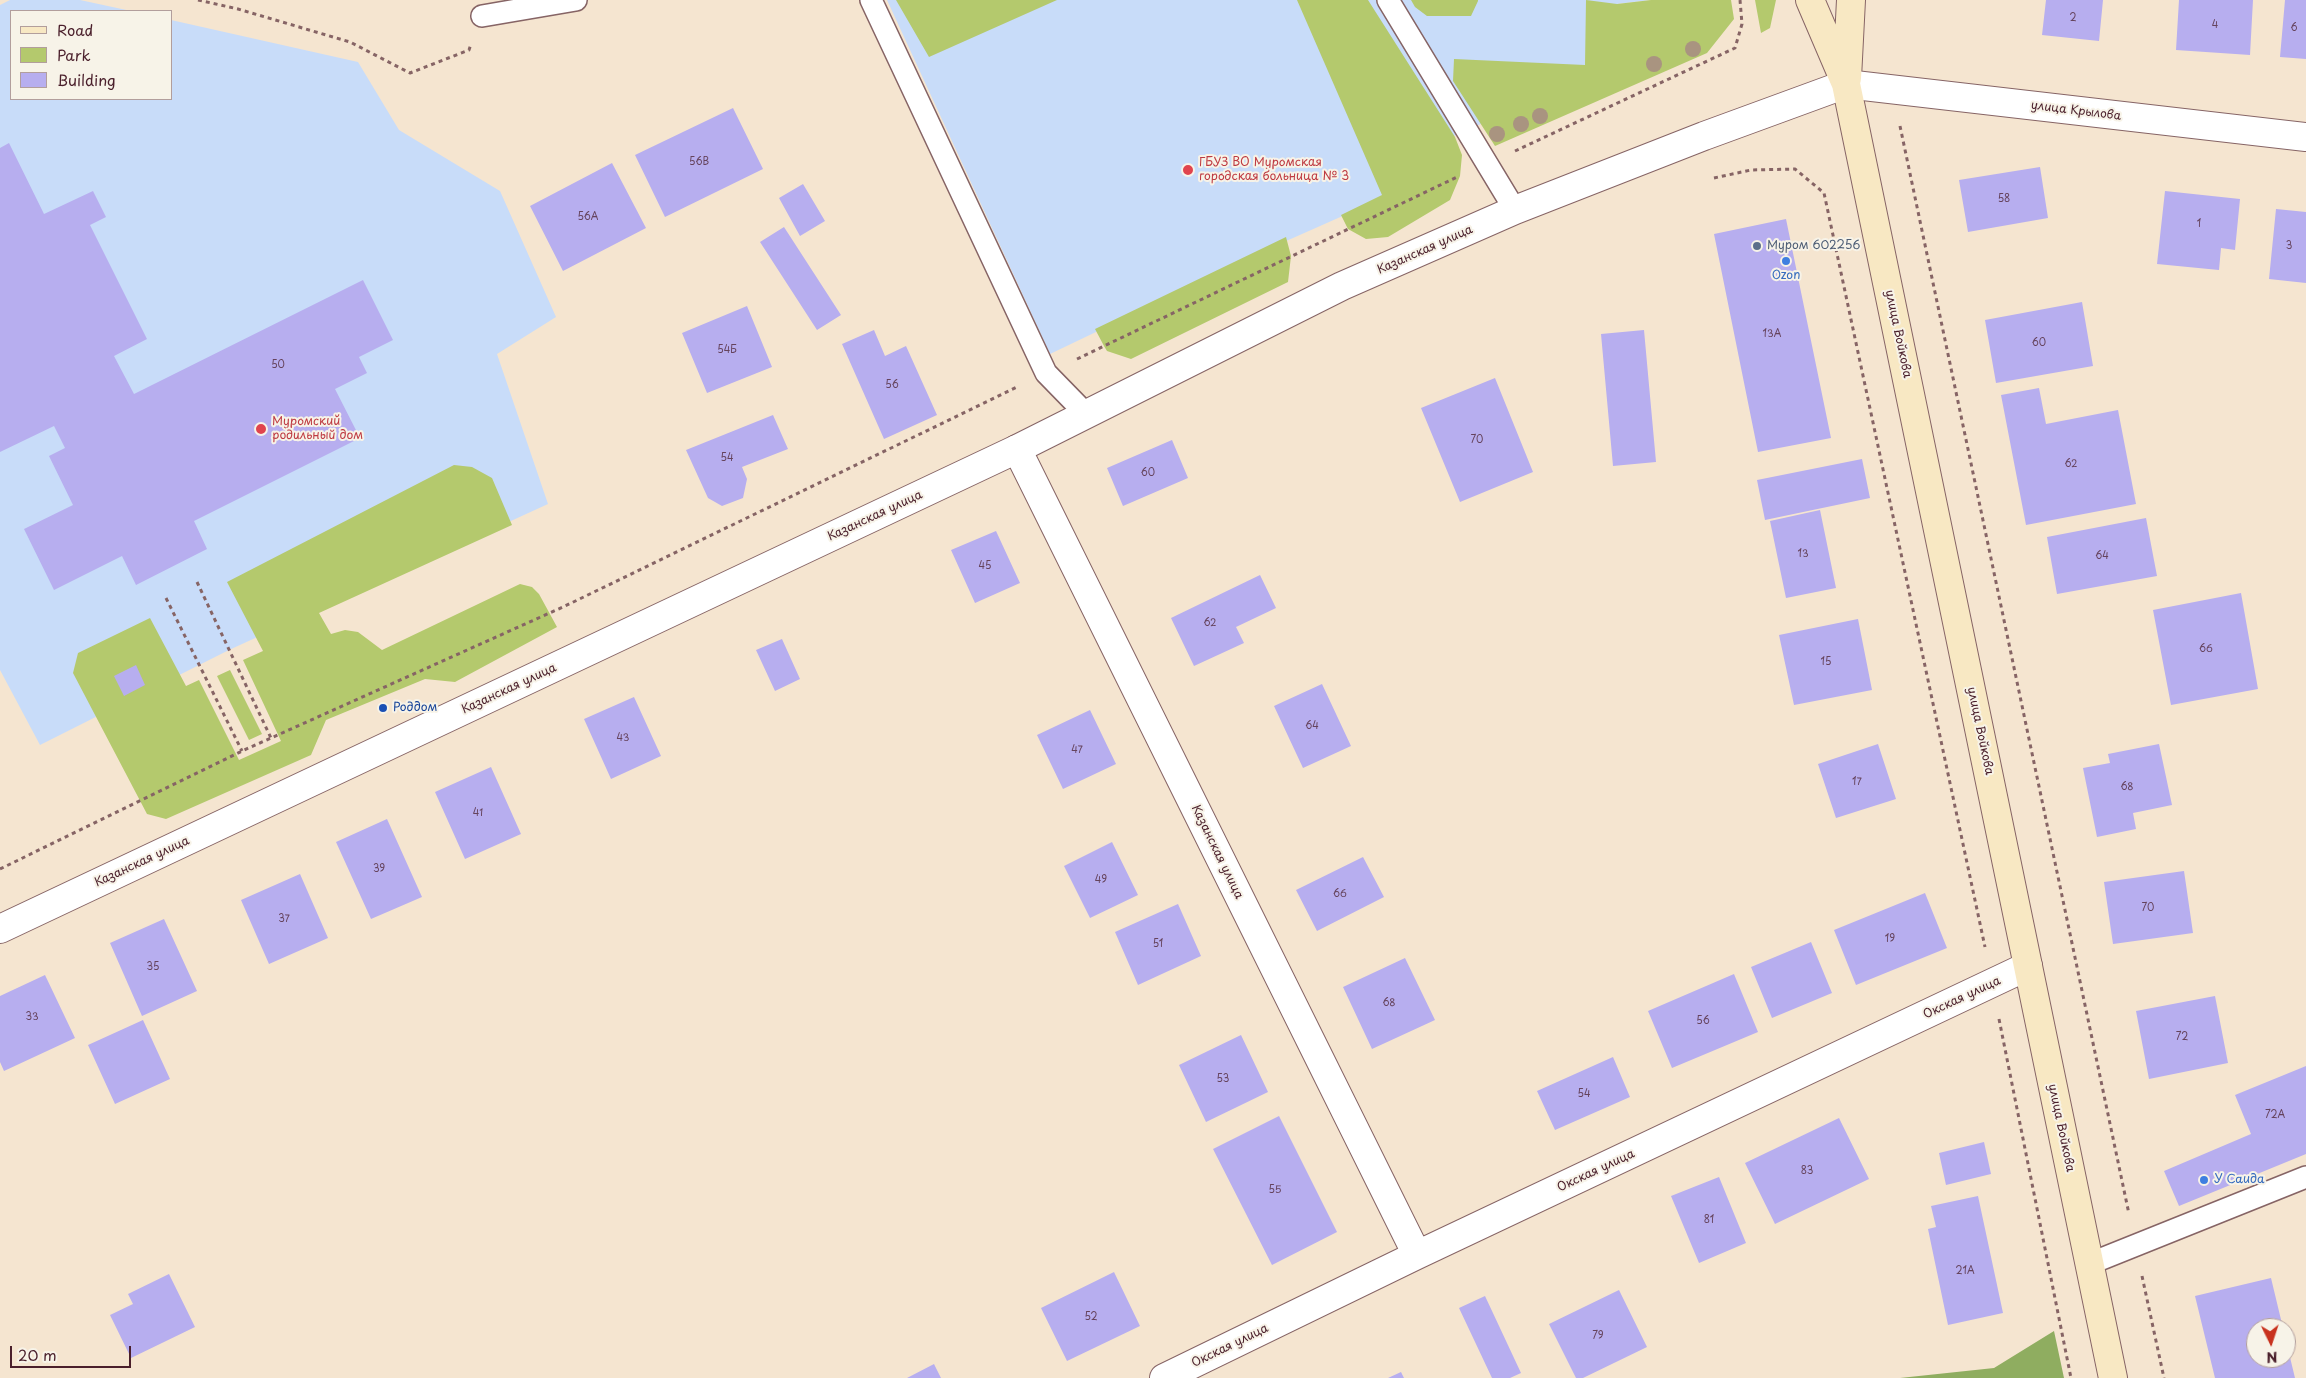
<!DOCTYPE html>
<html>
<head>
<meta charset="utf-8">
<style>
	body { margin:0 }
	#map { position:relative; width:2306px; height:1378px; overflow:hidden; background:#f5e5d0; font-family:"Playpen Sans",sans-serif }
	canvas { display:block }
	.legend { position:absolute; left:10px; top:10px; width:162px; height:90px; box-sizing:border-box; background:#f7f3e8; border:1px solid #b29e9c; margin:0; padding:6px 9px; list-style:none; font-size:15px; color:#4a1f2b }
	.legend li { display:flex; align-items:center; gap:10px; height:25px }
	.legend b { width:25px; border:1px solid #b29e9c }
	.north { position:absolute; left:2246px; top:1318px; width:50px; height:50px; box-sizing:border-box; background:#f7f3e8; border:1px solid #b29e9c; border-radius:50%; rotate:176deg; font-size:14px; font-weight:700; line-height:20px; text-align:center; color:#4a1f2b }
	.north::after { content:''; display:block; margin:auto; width:18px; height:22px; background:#c8321e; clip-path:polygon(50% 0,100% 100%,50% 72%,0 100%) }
	.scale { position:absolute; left:10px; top:1346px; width:121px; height:22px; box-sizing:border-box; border:2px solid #4a1f2b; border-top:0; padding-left:6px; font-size:15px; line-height:18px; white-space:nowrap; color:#4a1f2b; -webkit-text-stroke:4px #f7f3e8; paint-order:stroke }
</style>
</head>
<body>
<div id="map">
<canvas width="2306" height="1378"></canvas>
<ul class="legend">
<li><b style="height:6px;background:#f8e8c3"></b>Road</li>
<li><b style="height:14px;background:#b4c96d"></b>Park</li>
<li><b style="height:14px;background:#b7aeef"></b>Building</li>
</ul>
<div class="north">N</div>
<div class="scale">20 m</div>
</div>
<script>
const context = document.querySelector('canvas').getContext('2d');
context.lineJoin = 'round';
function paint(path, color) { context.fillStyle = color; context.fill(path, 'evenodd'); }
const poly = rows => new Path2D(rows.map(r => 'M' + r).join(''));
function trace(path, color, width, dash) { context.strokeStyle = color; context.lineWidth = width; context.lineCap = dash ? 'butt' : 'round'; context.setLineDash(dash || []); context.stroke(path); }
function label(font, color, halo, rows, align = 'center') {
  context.font = font + ' "Playpen Sans",sans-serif'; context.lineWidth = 4; context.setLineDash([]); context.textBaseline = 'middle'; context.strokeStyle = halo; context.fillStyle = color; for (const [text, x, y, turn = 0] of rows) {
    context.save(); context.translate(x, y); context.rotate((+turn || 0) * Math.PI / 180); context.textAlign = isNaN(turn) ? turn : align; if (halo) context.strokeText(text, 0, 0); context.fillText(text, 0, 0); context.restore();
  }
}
paint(poly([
	[10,0,80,0,131,11,11,11,11,99,171,99,171,20,358,62,399,130,500,191,556,317,497,354,548,504,229,650,40,745,0,670,0,5],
	[887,0,1651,0,1617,4,1616,88,1494,118,1432,146,1390,195,1284,242,1050,354]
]), '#c8dcf9');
paint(poly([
	[896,0,1057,0,929,57],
	[1297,0,1368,0,1455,137,1462,155,1460,176,1450,200,1388,237,1366,239,1348,229,1341,215,1382,195],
	[1411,0,1478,0,1478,1,1471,16,1427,16,1415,7],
	[1586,0,1617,4,1651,0,1731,0,1734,19,1707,53,1495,146,1453,81,1454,59,1585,65],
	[1755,0,1776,0,1770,28,1761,33],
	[1286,237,1291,256,1288,282,1131,359,1107,351,1104,346,1095,329],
	[454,465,472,467,492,478,512,525,319,613,331,634,345,630,358,632,382,650,520,584,532,587,539,594,557,627,455,682,425,679,326,720,311,755,166,819,147,814,73,673,78,653,150,618,186,686,199,680,239,760,281,741,243,660,263,651,227,582],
	[230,670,262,734,249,740,217,676]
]), '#b4c96d');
paint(poly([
	[2054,1331,2064,1378,1900,1378,1994,1368]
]), '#8fad60');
paint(poly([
	[2046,0,2103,0,2099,41,2042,35],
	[2179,0,2253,0,2250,55,2176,50],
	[2285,0,2306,0,2306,59,2280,57],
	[733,108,763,169,665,217,635,155],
	[9,143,44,214,93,191,106,217,90,225,147,339,114,356,134,394,363,280,393,340,359,357,367,373,335,389,360,438,194,521,207,549,136,585,122,556,54,590,24,529,73,505,49,456,65,448,54,426,0,452,0,148],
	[612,163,646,228,563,271,530,206],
	[2040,167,2048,218,1968,232,1959,180],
	[803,184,825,221,800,236,779,198],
	[2165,191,2240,199,2235,250,2221,248,2219,270,2157,264],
	[2276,209,2306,212,2306,283,2269,279],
	[1786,219,1831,438,1758,452,1714,234],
	[784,227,841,315,817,330,760,242],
	[2082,302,2093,366,1996,383,1985,320],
	[747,306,772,367,707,393,682,333],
	[874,330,885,356,906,346,937,415,884,439,842,344],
	[1644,330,1656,462,1613,466,1601,334],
	[1495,378,1533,472,1460,502,1421,408],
	[2039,388,2046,424,2118,410,2136,504,2026,525,2001,395],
	[773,415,788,449,742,467,747,479,743,498,722,506,708,498,686,450],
	[1172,440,1188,478,1123,506,1107,468],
	[1862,459,1870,498,1765,520,1757,480],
	[1820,510,1836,588,1786,598,1770,521],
	[2146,518,2157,576,2057,594,2047,537],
	[996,531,1020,583,975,603,951,550],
	[1260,575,1276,608,1236,627,1244,643,1194,666,1171,618],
	[2241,593,2258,689,2171,705,2153,610],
	[1858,619,1872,690,1794,705,1779,635],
	[782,639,800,679,775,691,756,650],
	[136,665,145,685,124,696,114,676],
	[1322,684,1351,746,1303,768,1274,706],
	[634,697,661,756,611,779,584,719],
	[1090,710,1116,764,1063,789,1037,735],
	[1878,744,1896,799,1836,818,1818,764],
	[2159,744,2172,805,2133,813,2136,829,2097,837,2083,768,2110,763,2108,754],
	[491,767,521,834,465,859,435,792],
	[387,819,422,897,371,919,336,842],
	[1112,842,1138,895,1090,918,1064,866],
	[1363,857,1384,897,1317,931,1296,890],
	[2184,871,2193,933,2113,944,2104,882],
	[300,874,328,938,269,964,241,900],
	[1925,893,1947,948,1856,985,1834,930],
	[1178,904,1201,956,1138,985,1115,932],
	[164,919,197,991,142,1016,110,943],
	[1811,942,1832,993,1772,1018,1751,967],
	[1405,958,1435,1020,1372,1049,1343,987],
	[1734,974,1758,1032,1672,1068,1648,1011],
	[45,975,75,1038,4,1071,0,1062,0,996],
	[2215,996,2228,1063,2149,1079,2136,1011],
	[143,1020,170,1079,115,1104,88,1045],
	[1241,1035,1268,1092,1206,1122,1179,1065],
	[1613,1057,1630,1097,1555,1130,1537,1091],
	[2306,1066,2306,1154,2179,1206,2164,1171,2251,1134,2235,1095],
	[1279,1116,1337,1232,1272,1265,1213,1149],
	[1839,1118,1869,1179,1775,1224,1745,1163],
	[1984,1142,1991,1174,1946,1185,1939,1153],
	[1719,1177,1746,1243,1699,1263,1671,1196],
	[1978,1196,2003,1313,1948,1325,1928,1229,1936,1227,1931,1206],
	[1114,1272,1140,1326,1067,1361,1041,1308],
	[169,1274,195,1327,131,1358,110,1315,133,1304,128,1294],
	[2271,1278,2283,1328,2256,1328,2256,1358,2286,1358,2287,1345,2295,1378,2215,1378,2195,1296],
	[1619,1290,1647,1347,1583,1378,1576,1378,1549,1324],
	[1485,1296,1521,1373,1510,1378,1492,1378,1459,1308],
	[934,1364,941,1378,907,1378],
	[1401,1372,1404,1378,1388,1378]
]), '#b7aeef');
const service = poly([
	[871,0,1046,373,1086,414],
	[1388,0,1515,210],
	[482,16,576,0],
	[2089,1264,2306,1177]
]);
const minor = poly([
	[1846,84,2306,137],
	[1017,449,1417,1255],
	[1164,1378,1417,1255,2028,966]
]);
const tertiary = poly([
	[0,929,1017,449,1342,286,1515,210,1704,136,1846,84]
]);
const secondary = poly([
	[1810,0,1846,84,2113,1378],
	[1847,78,1851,0]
]);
trace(service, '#866465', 24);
trace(minor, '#866465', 30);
trace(tertiary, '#866465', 30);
trace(secondary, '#866465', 30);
trace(poly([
	[198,0,238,9,350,42,410,73,469,50,471,44],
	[1900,126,2129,1214],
	[1515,151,1735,48,1742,24,1740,0],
	[1714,178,1751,170,1795,169,1824,193,1985,947],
	[1077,359,1457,177],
	[197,582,271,738],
	[166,598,242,751],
	[0,869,242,751,563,607,1017,387],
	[1999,1019,2071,1378],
	[2142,1276,2164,1378]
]), '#866465', 3, [4, 4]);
trace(service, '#fff', 21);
trace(minor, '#fff', 28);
trace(tertiary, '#fff', 28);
trace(secondary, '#f8e8c3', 28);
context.fillStyle = '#a99480';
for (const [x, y] of [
	[1693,49],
	[1654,64],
	[1540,116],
	[1521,124],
	[1497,134]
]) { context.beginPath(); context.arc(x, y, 8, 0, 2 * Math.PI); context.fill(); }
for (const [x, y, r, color] of [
	[1188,170,6,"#e0444e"],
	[1757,246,5,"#5c6f8a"],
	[1786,261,5,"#3f7fe0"],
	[261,429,6,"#e0444e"],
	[383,708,5,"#1a4fb4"],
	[2204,1180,5,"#3f7fe0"]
]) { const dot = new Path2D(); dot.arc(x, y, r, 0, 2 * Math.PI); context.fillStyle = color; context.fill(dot); trace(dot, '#f7f3e8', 2); }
label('10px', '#65435c', null, [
	["2",2073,18],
	["4",2215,25],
	["6",2294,28],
	["56В",699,162],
	["58",2004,199],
	["56А",588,217],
	["1",2199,224],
	["3",2289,246],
	["13А",1772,334],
	["60",2039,343],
	["54Б",727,350],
	["50",278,365],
	["56",892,385],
	["70",1477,440],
	["54",727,458],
	["62",2071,464],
	["60",1148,473],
	["13",1803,554],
	["64",2102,556],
	["45",985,566],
	["62",1210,623],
	["66",2206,649],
	["15",1826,662],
	["64",1312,726],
	["43",623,738],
	["47",1077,750],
	["17",1857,782],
	["68",2127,787],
	["41",478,813],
	["39",379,869],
	["49",1101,880],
	["66",1340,894],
	["70",2148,908],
	["37",284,919],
	["19",1890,939],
	["51",1158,944],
	["35",153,967],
	["68",1389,1003],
	["33",32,1017],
	["56",1703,1021],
	["72",2182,1037],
	["53",1223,1079],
	["54",1584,1094],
	["72А",2275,1115],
	["83",1807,1171],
	["55",1275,1190],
	["81",1709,1220],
	["21А",1965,1271],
	["52",1091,1317],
	["79",1598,1336]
]);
label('12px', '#4a1f2b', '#f7f3e8', [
	["улица Крылова",2076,111,7],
	["Казанская улица",1425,250,-24],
	["улица Войкова",1898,334,78],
	["Казанская улица",875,516,-25],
	["Казанская улица",509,689,-25],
	["улица Войкова",1980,731,78],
	["Казанская улица",1217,852,64],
	["Казанская улица",142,862,-25],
	["Окская улица",1962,998,-25],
	["улица Войкова",2061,1128,78],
	["Окская улица",1596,1171,-25],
	["Окская улица",1230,1346,-26]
]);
label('12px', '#be3a42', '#f7f3e8', [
	["ГБУЗ ВО Муромская",1199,163],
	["городская больница № 3",1199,177],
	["Муромский",272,422],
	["родильный дом",272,436]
], 'left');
label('12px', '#4e5e75', '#f7f3e8', [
	["Муром 602256",1767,246]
], 'left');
label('12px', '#366cbe', '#f7f3e8', [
	["Ozon",1786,276],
	["У Саида",2214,1180,"left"]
]);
label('12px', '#164399', '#f7f3e8', [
	["Роддом",393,708]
], 'left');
</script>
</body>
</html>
